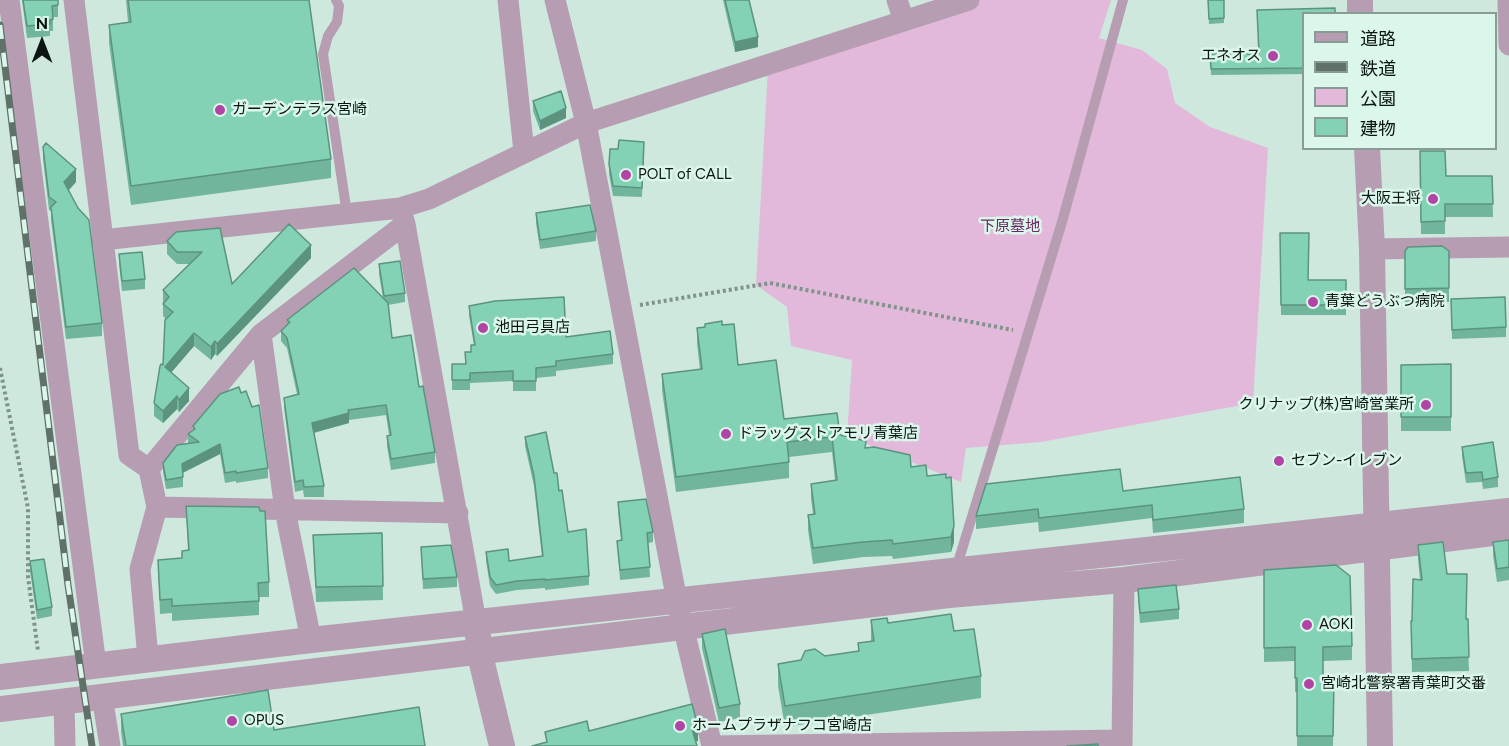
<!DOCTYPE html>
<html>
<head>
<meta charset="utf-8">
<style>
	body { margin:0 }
	#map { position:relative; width:1509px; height:746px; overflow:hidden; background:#cee8dd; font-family:Figtree,"Noto Sans JP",sans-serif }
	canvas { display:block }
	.legend { position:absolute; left:1302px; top:12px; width:195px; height:138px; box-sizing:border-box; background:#dbf6ea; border:2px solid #889c93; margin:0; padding:8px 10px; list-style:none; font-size:18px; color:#0b1511 }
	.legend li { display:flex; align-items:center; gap:12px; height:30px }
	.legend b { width:30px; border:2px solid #889c93 }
	.north { position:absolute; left:12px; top:12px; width:60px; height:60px; -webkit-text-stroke:4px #dbf6ea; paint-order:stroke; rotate:0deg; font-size:16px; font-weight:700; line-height:24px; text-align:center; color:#0b1511 }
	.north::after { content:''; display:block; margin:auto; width:21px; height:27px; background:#0b1511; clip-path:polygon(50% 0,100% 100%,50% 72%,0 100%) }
</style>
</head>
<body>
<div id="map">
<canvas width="1509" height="746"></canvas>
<ul class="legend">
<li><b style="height:8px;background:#b69db1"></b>道路</li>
<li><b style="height:8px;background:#60716a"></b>鉄道</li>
<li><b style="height:16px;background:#e2b9da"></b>公園</li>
<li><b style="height:16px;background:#83d2b5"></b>建物</li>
</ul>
<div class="north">N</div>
</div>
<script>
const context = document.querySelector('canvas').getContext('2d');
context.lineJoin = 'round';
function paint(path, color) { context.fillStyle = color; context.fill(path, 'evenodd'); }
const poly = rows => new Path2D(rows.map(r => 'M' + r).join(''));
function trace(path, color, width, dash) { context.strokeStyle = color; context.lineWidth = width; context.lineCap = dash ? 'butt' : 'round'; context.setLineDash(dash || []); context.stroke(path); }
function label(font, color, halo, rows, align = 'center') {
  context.font = font + ' Figtree,"Noto Sans JP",sans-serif'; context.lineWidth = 5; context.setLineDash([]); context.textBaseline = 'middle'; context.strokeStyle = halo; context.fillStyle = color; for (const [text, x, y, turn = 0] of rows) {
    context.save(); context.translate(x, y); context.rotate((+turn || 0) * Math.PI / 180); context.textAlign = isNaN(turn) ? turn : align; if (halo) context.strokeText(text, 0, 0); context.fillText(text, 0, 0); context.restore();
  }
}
paint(poly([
	[977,0,1111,0,1099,38,1142,50,1167,69,1175,103,1210,127,1268,148,1253,403,1041,442,966,448,961,482,847,436,852,360,791,346,787,307,756,285,768,67]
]), '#e2b9da');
trace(poly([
	[640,305,770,283,1013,330],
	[0,368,28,508,28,577,38,651]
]), '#7f938b', 4, [3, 3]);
trace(poly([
	[336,0,339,6,337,22,328,36,323,54,347,214],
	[956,569,1062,222,1123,0]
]), '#b69db1', 10);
trace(poly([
	[9,0,96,665],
	[74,0,129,455,149,469,157,507,140,569,148,658],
	[508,0,524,152],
	[555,0,586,123,677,601,712,746],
	[897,0,904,21],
	[1508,0,1509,45],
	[400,208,405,224,476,622],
	[102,240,400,208,429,199,586,123,969,0],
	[1372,249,1509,247],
	[261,334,285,510,311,640],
	[149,469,261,334,405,224],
	[157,507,458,513],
	[102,696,110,746],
	[64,702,65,746],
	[712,746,1122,740],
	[1122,746,1124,580]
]), '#b69db1', 21);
trace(poly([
	[1360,0,1360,14],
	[1367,148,1372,249,1380,746],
	[478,635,479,651,502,746],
	[0,677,311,640,1509,511],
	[0,709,949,595,1124,580,1509,531]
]), '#b69db1', 26);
const rail = poly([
	[0,25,68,585,92,746]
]);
trace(rail, '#60716a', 7);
trace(rail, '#dbf6ea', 4.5, [14]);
paint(poly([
	[22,0,58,0,58,17,53,17,53,31,50,31,50,36,27,38],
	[126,0,309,0,331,159,331,178,131,205,109,43,109,25,128,22],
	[723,0,749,0,758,47,735,52],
	[1208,0,1224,0,1224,23,1209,24],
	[1304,14,1304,74,1211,75,1210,54,1259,54],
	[533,101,566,118,540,130,533,111],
	[43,147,76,182,69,190,78,208,102,323,102,336,66,339,51,220,51,211,49,210,43,159],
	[1420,151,1446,176,1492,176,1493,217,1445,217,1445,234,1421,234],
	[644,152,642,197,613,196,609,174,609,164],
	[536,213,596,231,596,241,540,249,536,223],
	[220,228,232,284,311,258,217,356,215,354,211,360,194,346,171,372,189,401,179,412,177,409,163,423,154,416,154,403,163,365,166,319,163,316,163,290,189,264,177,264,167,254,167,241],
	[1280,233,1308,280,1346,280,1346,315,1281,315],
	[1405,251,1449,251,1449,302,1405,303],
	[119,254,145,279,145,289,122,291,119,264],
	[379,264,405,293,405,302,388,305,392,338,419,387,435,452,435,463,391,470,387,446,387,436,389,435,386,415,349,420,349,423,314,433,324,486,324,497,304,497,303,490,295,492,284,408,284,398,297,394,287,348,281,341,281,331,287,325,287,320,383,298,379,274],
	[1451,299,1506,327,1506,337,1452,339],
	[469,306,566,337,613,354,613,364,556,371,556,376,536,378,536,391,513,391,513,381,470,383,470,390,452,390,452,374,465,364,465,352,471,352,474,345,469,316],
	[722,325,738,365,784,419,840,435,866,448,911,467,927,476,954,542,951,552,893,559,892,556,863,557,813,564,808,530,808,515,813,514,811,499,811,484,835,480,832,452,789,457,789,478,676,492,662,390,662,374,700,370,697,343,697,328],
	[1451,364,1451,431,1401,431,1401,365],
	[193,426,268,468,268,478,236,483,236,481,225,483,220,454,183,473,183,487,166,489,163,472,163,463,188,444,188,434,193,431],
	[525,437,554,473,559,491,568,532,589,576,589,585,545,590,545,588,517,590,496,594,490,586,486,561,486,552,509,561,542,557,534,486,525,446],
	[1462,447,1498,477,1498,487,1483,489,1482,482,1466,483,1462,456],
	[1123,491,1244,509,1244,523,1153,533,1152,518,1039,532,1038,522,976,529,976,516],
	[618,502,653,532,653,542,648,543,650,577,620,580,617,541,621,540,618,512],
	[186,506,269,582,269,597,259,597,259,615,172,621,172,613,160,614,158,560,182,558,188,550],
	[382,533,383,600,316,602,313,535],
	[1509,540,1509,580,1497,582,1493,555,1493,542],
	[1418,545,1447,574,1467,619,1469,671,1412,672,1411,635,1420,580,1418,559],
	[421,547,457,577,457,587,423,589],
	[30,561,52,607,52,616,37,619,30,571],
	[1264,570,1352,646,1352,660,1323,661,1323,681,1334,681,1333,746,1297,746,1297,692,1295,692,1295,661,1264,662],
	[1138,589,1179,609,1179,619,1140,623,1138,599],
	[871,620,954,631,981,676,981,698,785,727,778,686,778,664,858,651,858,643,871,642],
	[702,634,740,704,740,718,719,722,702,648],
	[121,714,274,730,425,746,123,746,121,732]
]), '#71b59c');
paint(poly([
	[758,37,758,47,735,52,735,42],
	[566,108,566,118,540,130,540,121],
	[76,169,76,182,64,195,64,182],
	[311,245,311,258,217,356,217,344],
	[194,333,194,346,165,380,165,367],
	[215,341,215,354,211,360,211,347],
	[189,388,189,401,179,412,179,400],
	[177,396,177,409,163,423,163,411],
	[349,413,349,423,312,433,312,423],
	[220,444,220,454,182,473,182,464],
	[954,526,954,542,951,552,951,537],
	[698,727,698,741,692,743,692,729]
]), '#5c937f');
const building = poly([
	[23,0,58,0,58,5,52,6,53,19,50,20,50,24,27,26,23,0],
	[128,0,309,0,331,159,131,186,109,25,131,22,128,0],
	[725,0,749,0,758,37,735,42,725,0],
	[1208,0,1224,0,1224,18,1209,19,1208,0],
	[1335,8,1335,14,1304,14,1304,68,1211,69,1210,54,1259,54,1257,10,1335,8],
	[561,91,566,108,540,121,533,101,561,91],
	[619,140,644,142,642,188,613,186,609,164,610,149,618,149,619,140],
	[46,143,76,169,64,182,78,208,89,220,102,323,66,327,51,207,56,202,49,197,43,147,46,143],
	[1420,151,1445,151,1446,176,1492,176,1493,204,1445,204,1445,221,1421,222,1420,151],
	[590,205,596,231,540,240,536,213,590,205],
	[289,224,311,245,217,344,215,341,211,347,194,333,165,367,189,388,179,400,177,396,163,411,154,403,160,366,161,364,163,365,165,320,173,312,163,304,169,297,163,290,202,252,177,252,167,241,176,232,220,228,232,284,289,224],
	[1280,233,1309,233,1308,280,1346,280,1346,305,1281,305,1280,233],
	[1442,246,1449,251,1449,288,1405,289,1405,251,1408,247,1442,246],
	[142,252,145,279,122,281,119,254,142,252],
	[400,261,405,293,384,296,379,264,400,261],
	[354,268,388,303,392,338,411,335,419,387,423,386,435,452,391,459,387,436,391,435,386,405,348,410,349,413,312,423,324,486,304,487,303,480,295,482,284,398,299,394,287,338,281,331,290,322,287,320,354,268],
	[564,297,566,337,610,331,613,354,556,361,556,366,536,368,536,381,513,381,513,371,470,373,470,380,452,380,452,364,466,364,465,352,471,352,471,345,475,345,469,306,495,301,564,297],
	[1505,297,1506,327,1452,330,1451,299,1505,297],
	[722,321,722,325,734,324,738,365,776,360,784,419,837,413,840,435,866,441,865,448,874,447,910,455,911,467,926,465,927,476,946,474,946,478,951,477,954,526,951,537,893,544,892,540,863,542,813,548,808,515,815,514,811,484,837,480,832,437,787,442,789,462,676,477,662,374,702,369,697,328,705,327,705,324,722,321],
	[1451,364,1451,417,1401,417,1401,365,1451,364],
	[239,387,241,393,246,391,252,407,259,405,268,468,236,473,236,471,225,473,220,444,182,464,183,477,166,480,163,463,177,445,199,442,188,434,195,429,193,426,220,394,239,387],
	[546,432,554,473,557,473,559,491,562,490,568,532,586,529,589,576,545,580,545,579,517,581,496,585,490,577,486,552,508,549,509,561,543,556,534,476,525,437,546,432],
	[1493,442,1498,477,1483,480,1482,472,1466,473,1462,447,1493,442],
	[1120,469,1123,491,1240,477,1244,509,1153,520,1152,505,1039,518,1038,509,976,516,986,484,1120,469],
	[646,499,653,532,647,533,650,567,620,570,617,541,622,540,618,502,646,499],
	[186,506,259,507,260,511,265,511,269,582,258,583,259,601,172,606,172,599,160,600,158,560,182,558,182,551,189,550,186,506],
	[382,533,383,586,316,587,313,535,382,533],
	[1509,540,1509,567,1497,569,1493,542,1509,540],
	[1443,542,1447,574,1467,574,1466,619,1468,619,1469,657,1412,659,1411,621,1412,621,1413,579,1422,580,1418,545,1443,542],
	[451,545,457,577,423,579,421,547,451,545],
	[44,559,52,607,37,610,30,561,44,559],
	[1336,565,1350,576,1352,646,1323,647,1323,681,1334,681,1333,736,1297,736,1297,678,1295,678,1295,647,1264,648,1264,570,1336,565],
	[1176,585,1179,609,1140,613,1138,589,1176,585],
	[951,614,954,631,974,629,981,676,785,706,778,664,801,660,805,651,815,649,825,656,859,651,858,643,874,641,871,620,887,618,888,623,951,614],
	[725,629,740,704,719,708,702,634,725,629],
	[268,690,274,730,419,707,425,746,126,746,121,714,268,690],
	[692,704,698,727,692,729,697,746,532,746,547,742,545,732,587,721,589,731,692,704],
	[1098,744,1098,746,1067,746,1098,744]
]);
paint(building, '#83d2b5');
trace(building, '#5c937f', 1.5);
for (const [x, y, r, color] of [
	[1273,56,6,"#b045a5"],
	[220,110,6,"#b045a5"],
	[626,175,6,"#b045a5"],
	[1433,199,6,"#b045a5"],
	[1313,302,6,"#b045a5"],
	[483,328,6,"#b045a5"],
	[1426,405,6,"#b045a5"],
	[726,434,6,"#b045a5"],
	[1279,461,6,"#b045a5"],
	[1307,625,6,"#b045a5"],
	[1309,684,6,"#b045a5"],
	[232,721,6,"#b045a5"],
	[680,726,6,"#b045a5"]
]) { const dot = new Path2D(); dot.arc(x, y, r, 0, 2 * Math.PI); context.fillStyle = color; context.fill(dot); trace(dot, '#dbf6ea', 2); }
label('15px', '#0b1511', '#dbf6ea', [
	["エネオス",1261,56,"right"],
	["ガーデンテラス宮崎",232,110],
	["POLT of CALL",638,175],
	["大阪王将",1421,199,"right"],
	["青葉どうぶつ病院",1325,302],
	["池田弓具店",495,328],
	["クリナップ(株)宮崎営業所",1414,405,"right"],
	["ドラッグストアモリ青葉店",738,434],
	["セブン-イレブン",1291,461],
	["AOKI",1319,625],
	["宮崎北警察署青葉町交番",1321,684],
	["OPUS",244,721],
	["ホームプラザナフコ宮崎店",692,726]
], 'left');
label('15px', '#6a2a63', '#dbf6ea', [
	["下原墓地",1010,227]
]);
</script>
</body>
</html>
